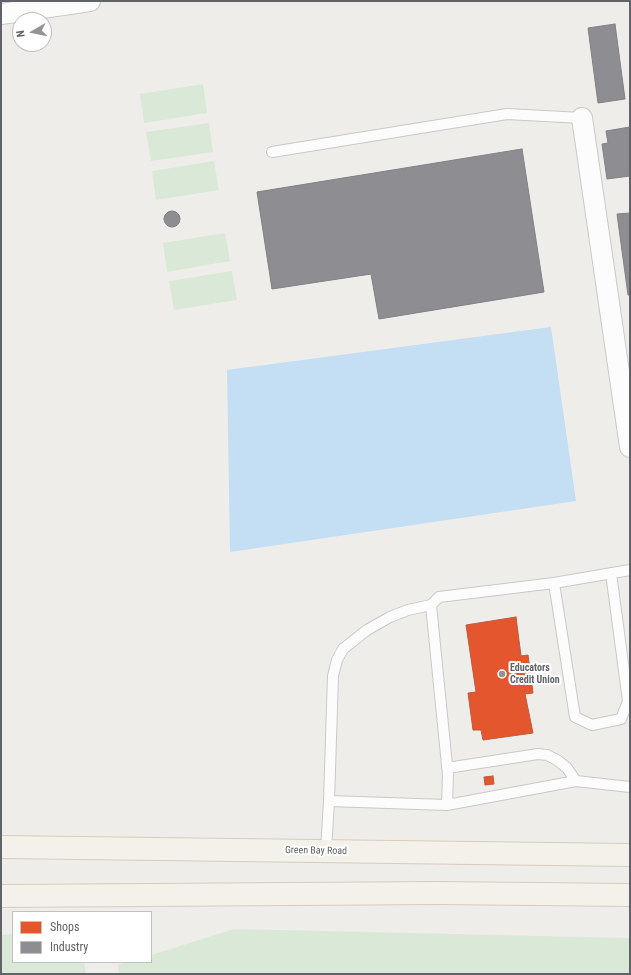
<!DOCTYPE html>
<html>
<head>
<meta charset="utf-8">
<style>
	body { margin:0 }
	#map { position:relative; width:631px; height:975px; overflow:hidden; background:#efedea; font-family:"Roboto Condensed",sans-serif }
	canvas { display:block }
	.frame { position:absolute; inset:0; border:2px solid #606367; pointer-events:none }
	.legend { position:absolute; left:12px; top:911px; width:140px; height:52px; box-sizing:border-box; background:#fff; border:1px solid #bfc1c2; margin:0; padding:5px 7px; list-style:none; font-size:12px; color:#606367 }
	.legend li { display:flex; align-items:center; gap:8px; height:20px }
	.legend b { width:20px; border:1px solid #bfc1c2 }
	.north { position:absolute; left:12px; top:12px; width:40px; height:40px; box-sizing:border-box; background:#fff; border:1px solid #bfc1c2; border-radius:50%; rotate:261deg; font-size:11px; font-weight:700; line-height:16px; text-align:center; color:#606367 }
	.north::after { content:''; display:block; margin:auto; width:14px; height:18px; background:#929395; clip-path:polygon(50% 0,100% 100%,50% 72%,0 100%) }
</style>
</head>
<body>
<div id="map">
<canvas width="631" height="975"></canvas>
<div class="frame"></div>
<ul class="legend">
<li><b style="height:11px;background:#e4572e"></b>Shops</li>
<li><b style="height:11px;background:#8d8d92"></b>Industry</li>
</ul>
<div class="north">N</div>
</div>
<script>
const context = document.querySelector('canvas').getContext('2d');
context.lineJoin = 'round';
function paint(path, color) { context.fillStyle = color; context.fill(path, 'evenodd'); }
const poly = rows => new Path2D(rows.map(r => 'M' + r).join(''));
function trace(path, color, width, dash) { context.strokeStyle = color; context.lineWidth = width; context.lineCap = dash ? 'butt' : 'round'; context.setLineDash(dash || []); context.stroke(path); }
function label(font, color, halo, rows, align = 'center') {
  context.font = font + ' "Roboto Condensed",sans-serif'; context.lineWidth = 4; context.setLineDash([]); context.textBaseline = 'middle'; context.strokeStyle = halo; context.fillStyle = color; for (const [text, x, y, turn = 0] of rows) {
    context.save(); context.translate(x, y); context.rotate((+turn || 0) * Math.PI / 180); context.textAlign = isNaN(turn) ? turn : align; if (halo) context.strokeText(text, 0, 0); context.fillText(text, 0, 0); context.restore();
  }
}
paint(poly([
	[203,84,207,113,144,123,140,94],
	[209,123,213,152,151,161,146,132],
	[214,161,219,190,156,200,152,171],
	[225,233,230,261,167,272,163,243],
	[232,271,237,300,174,310,169,281],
	[234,929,630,938,630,974,119,974,118,965,128,962,151,962,151,955],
	[13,934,13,962,84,962,86,974,1,974,1,935]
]), '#dae9d7');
paint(poly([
	[551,327,576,501,230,552,227,370]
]), '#c4def3');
const shops = poly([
	[516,617,521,656,528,655,533,693,525,694,533,733,483,740,481,730,473,730,468,693,476,692,466,625,516,617],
	[493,776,494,784,485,785,484,777,493,776]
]);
paint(shops, '#e4572e');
trace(shops, '#bc5b3f', 1);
const industry = poly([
	[615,24,625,99,598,103,588,28,615,24],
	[630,127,630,176,607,179,602,144,608,143,606,131,630,127],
	[522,149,544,292,379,319,371,274,272,289,257,192,522,149],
	'164 219a8 8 0 1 1 16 0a8 8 0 1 1-16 0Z',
	[630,213,630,295,628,295,617,214,630,213]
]);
paint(industry, '#8d8d92');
trace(industry, '#808085', 1);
const service = poly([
	[272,152,507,114,582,118],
	[554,583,575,717,592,725,621,719,628,701,611,573],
	[447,768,538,754,547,755,557,760,567,768,576,781],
	[329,801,333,676,337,660,343,649,367,630,390,617,408,610,431,605],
	[447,805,448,775,431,605,439,597,554,583,630,570],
	[326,851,329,801,447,805,576,781,630,787]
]);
const minor = poly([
	[1,14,90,1],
	[582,118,630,447]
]);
const primary = poly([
	[1,847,630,855],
	[1,896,438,893,630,895]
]);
trace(service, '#c9c9c9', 12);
trace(minor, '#c9c9c9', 22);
trace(primary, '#d4cdbb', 24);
trace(service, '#fdfcfc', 10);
trace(minor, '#fdfcfc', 20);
trace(primary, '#f3f1ea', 22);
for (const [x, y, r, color] of [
	[502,674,4,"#929395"]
]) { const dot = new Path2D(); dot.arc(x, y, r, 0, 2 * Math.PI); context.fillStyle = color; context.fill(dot); trace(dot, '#fff', 1.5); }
label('bold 10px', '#606367', '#fff', [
	["Educators",510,668],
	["Credit Union",510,680]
], 'left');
label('10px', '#606367', '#fff', [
	["Green Bay Road",316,851,1]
]);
</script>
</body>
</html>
